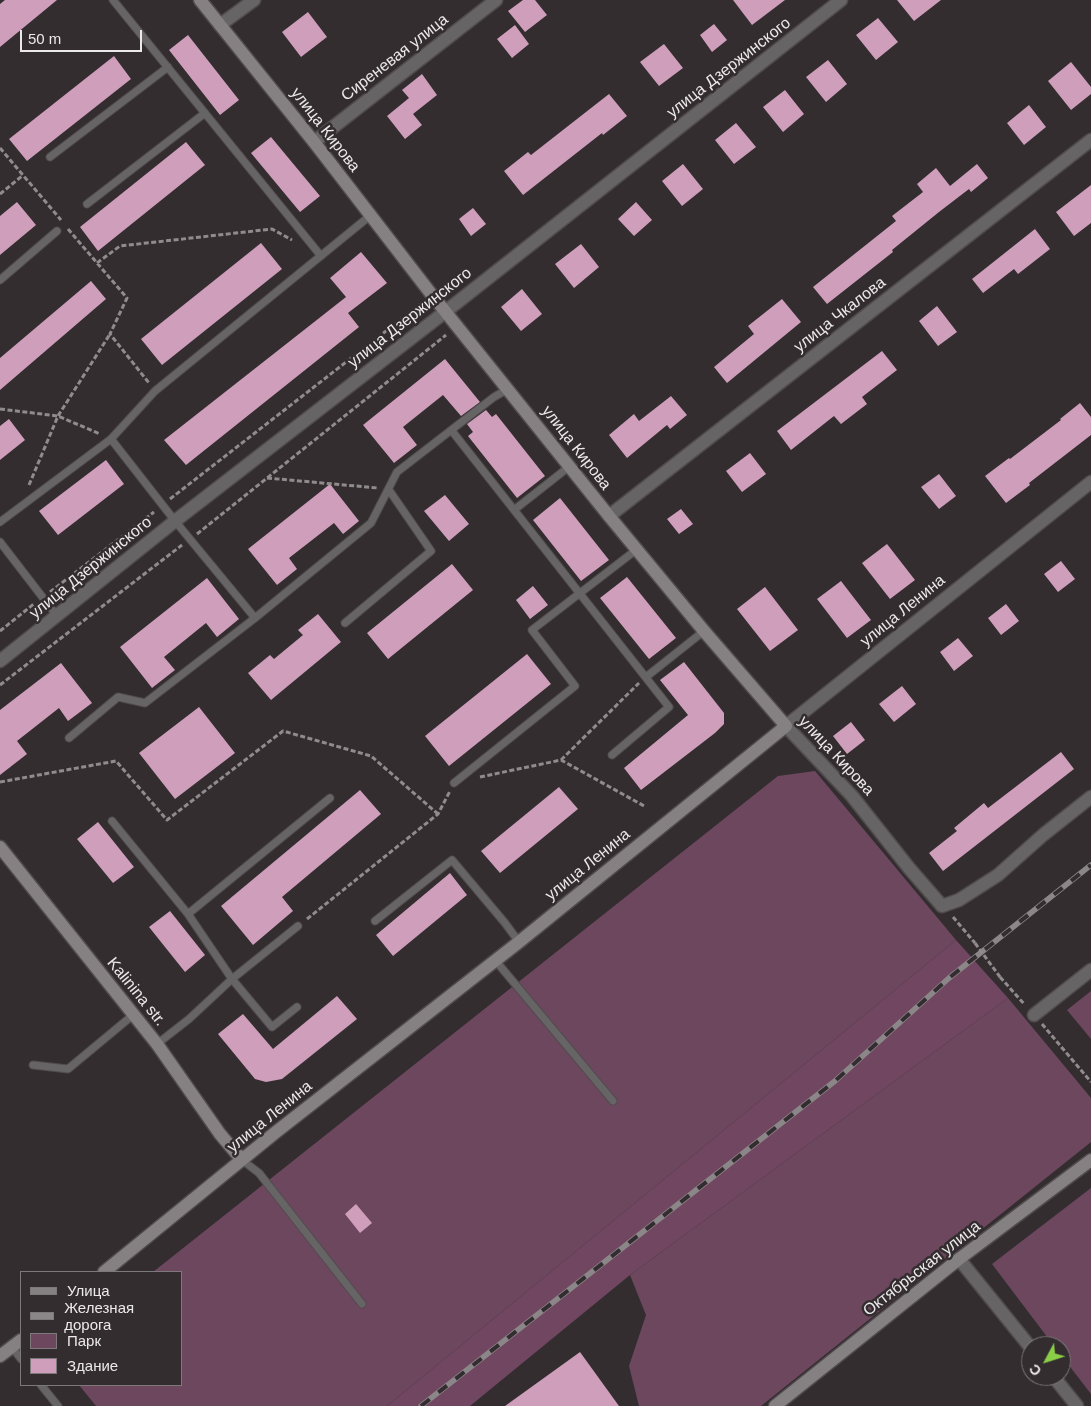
<!DOCTYPE html>
<html>
<head>
<meta charset="utf-8">
<style>
	body { margin:0 }
	#map { position:relative; width:1091px; height:1406px; overflow:hidden; background:#332d30; font-family:Arial,sans-serif }
	canvas { display:block }
	.legend { position:absolute; left:20px; top:1271px; width:162px; height:115px; box-sizing:border-box; background:#332d30; border:1px solid #7d787a; margin:0; padding:6px 9px; list-style:none; font-size:15px; color:#ece9ea }
	.legend li { display:flex; align-items:center; gap:10px; height:25px }
	.legend b { width:25px; border:1px solid #7d787a }
	.north { position:absolute; left:1021px; top:1336px; width:50px; height:50px; box-sizing:border-box; background:#332d30; border:1px solid #7d787a; border-radius:50%; rotate:230deg; font-size:14px; font-weight:700; line-height:20px; text-align:center; color:#ece9ea }
	.north::after { content:''; display:block; margin:auto; width:18px; height:22px; background:#8ace48; clip-path:polygon(50% 0,100% 100%,50% 72%,0 100%) }
	.scale { position:absolute; left:20px; top:30px; width:122px; height:22px; box-sizing:border-box; border:2px solid #ece9ea; border-top:0; padding-left:6px; font-size:15px; line-height:18px; white-space:nowrap; color:#ece9ea; -webkit-text-stroke:4px #332d30; paint-order:stroke }
</style>
</head>
<body>
<div id="map">
<canvas width="1091" height="1406"></canvas>
<ul class="legend">
<li><b style="height:6px;background:#858183"></b>Улица</li>
<li><b style="height:6px;background:#8b8688"></b>Железная дорога</li>
<li><b style="height:14px;background:#6d475e"></b>Парк</li>
<li><b style="height:14px;background:#ce9eba"></b>Здание</li>
</ul>
<div class="north">С</div>
<div class="scale">50 m</div>
</div>
<script>
const context = document.querySelector('canvas').getContext('2d');
context.lineJoin = 'round';
function paint(path, color) { context.fillStyle = color; context.fill(path, 'evenodd'); }
const poly = rows => new Path2D(rows.map(r => 'M' + r).join(''));
function trace(path, color, width, dash) { context.strokeStyle = color; context.lineWidth = width; context.lineCap = dash ? 'butt' : 'round'; context.setLineDash(dash || []); context.stroke(path); }
function label(font, color, halo, rows, align = 'center') {
  context.font = font + ' Arial,sans-serif'; context.lineWidth = 5; context.setLineDash([]); context.textBaseline = 'middle'; context.strokeStyle = halo; context.fillStyle = color; for (const [text, x, y, turn = 0] of rows) {
    context.save(); context.translate(x, y); context.rotate((+turn || 0) * Math.PI / 180); context.textAlign = isNaN(turn) ? turn : align; if (halo) context.strokeText(text, 0, 0); context.fillText(text, 0, 0); context.restore();
  }
}
paint(poly([
	[815,771,956,940,387,1406,96,1406,79,1385,181,1385,181,1272,153,1272,778,776],
	[1091,991,1091,1039,1067,1010],
	[1008,998,1091,1098,1091,1142,761,1406,639,1406,629,1366,646,1315,630,1275],
	[1091,1188,1091,1394,1061,1355,1061,1346,1054,1346,992,1264]
]), '#6d475e');
paint(poly([
	[956,940,1008,998,630,1275,470,1406,387,1406]
]), '#704660');
paint(poly([
	[5,0,57,0,0,47,0,4],
	[523,0,535,0,547,15,525,32,508,11],
	[733,0,785,0,752,25],
	[897,0,941,0,914,21],
	[308,12,327,37,301,57,282,32],
	[878,18,898,42,876,60,856,35],
	[714,24,727,40,712,52,700,35],
	[515,25,529,44,512,58,497,39],
	[188,35,239,100,220,115,169,50],
	[664,44,683,68,659,86,640,62],
	[114,56,131,79,27,161,9,139],
	[828,60,847,84,826,102,806,77],
	[1071,62,1091,87,1091,94,1071,110,1048,81],
	[422,74,437,95,413,114,422,125,405,139,387,116,409,98,402,90],
	[785,90,804,114,783,132,763,107],
	[609,94,627,116,603,135,602,133,523,195,504,171,528,152,531,155],
	[1029,105,1046,127,1024,145,1007,123],
	[736,123,756,147,734,164,715,140],
	[271,137,320,196,300,212,251,153],
	[186,142,205,165,98,251,80,227],
	[683,164,703,189,682,206,662,181],
	[977,164,988,178,971,192,969,189,939,212,892,250,893,252,827,304,813,287,896,221,892,216,923,192,917,184,936,168,950,186],
	[1091,185,1091,223,1074,236,1056,212],
	[17,202,36,225,0,255,0,216],
	[636,202,652,220,634,236,618,219],
	[473,208,486,224,471,236,459,219],
	[1035,229,1050,249,1018,274,1014,269,983,293,972,279],
	[261,243,282,269,162,365,141,339],
	[581,244,599,267,574,288,555,264],
	[361,252,387,283,348,313,359,327,186,465,164,440,346,297,330,278],
	[91,281,106,299,0,390,0,358],
	[522,289,542,314,521,331,501,307],
	[782,299,801,322,727,383,714,367,754,334,748,326],
	[937,306,957,332,938,346,919,321],
	[882,351,897,370,862,397,867,404,841,424,834,416,791,450,777,431],
	[445,359,480,402,461,416,443,395,403,427,417,445,394,463,363,425],
	[671,396,687,415,670,429,667,425,627,458,609,435,634,414,639,421],
	[1080,403,1091,417,1091,435,1029,483,1030,485,1006,503,985,476,1009,458,1010,459,1061,420,1060,419],
	[486,410,492,417,496,414,545,476,517,498,468,436,473,432,467,424],
	[9,419,25,440,0,460,0,426],
	[750,453,766,474,742,492,726,471],
	[106,460,124,484,58,535,39,511],
	[939,474,956,496,939,509,921,487],
	[330,484,359,521,343,534,334,523,289,558,297,569,277,585,248,549],
	[445,495,469,524,449,541,424,511],
	[560,498,609,560,581,581,533,520],
	[681,509,693,524,679,534,667,519],
	[887,544,915,580,890,599,862,563],
	[1061,561,1075,579,1058,592,1044,574],
	[452,564,473,590,388,659,367,633],
	[627,577,676,638,649,659,600,598],
	[207,578,239,619,217,637,206,623,164,657,175,670,152,688,120,647],
	[841,581,871,620,847,638,817,599],
	[533,586,548,605,530,619,516,600],
	[765,587,798,630,770,651,737,609],
	[1006,604,1019,621,1001,635,988,618],
	[318,614,341,642,271,700,248,673,270,655,274,659,303,635,298,630],
	[958,638,973,656,954,671,940,652],
	[527,654,551,684,449,766,425,736],
	[684,662,724,713,724,724,715,733,641,790,624,768,688,715,660,680],
	[61,663,92,703,68,721,59,708,17,741,27,754,0,775,0,710],
	[902,686,916,704,894,722,879,704],
	[199,707,235,753,175,799,139,753],
	[851,722,865,740,847,754,833,736],
	[1061,752,1074,769,943,871,929,853,957,831,954,828,984,803,988,808],
	[559,787,578,809,500,873,481,851],
	[360,790,381,814,282,897,293,911,253,945,221,906],
	[98,822,134,867,113,883,77,839],
	[450,873,467,895,393,956,376,935],
	[170,911,205,955,185,972,149,927],
	[337,996,357,1019,282,1079,266,1082,255,1079,218,1034,243,1014,273,1049],
	[356,1204,372,1223,360,1233,345,1214],
	[580,1352,619,1406,505,1406]
]), '#ce9eba');
const lane = poly([
	[113,0,321,256],
	[50,157,168,67],
	[87,204,205,113],
	[0,280,57,231],
	[452,431,669,707,612,755],
	[111,439,175,521,255,618],
	[514,510,570,466],
	[0,522,111,439,155,391,371,215],
	[0,542,57,616],
	[345,623,431,551,389,490],
	[646,677,704,631],
	[69,738,118,697,145,703,255,618,371,523,397,472,494,397,508,389],
	[454,783,575,686,532,630,636,550],
	[112,821,188,914,232,979,298,926],
	[188,914,330,798],
	[375,921,452,860,505,923,519,942],
	[495,960,613,1101],
	[157,1044,189,1019,232,979,272,1027,297,1007],
	[33,1065,68,1069,133,1015],
	[242,1160,259,1173,362,1304],
	[12,1347,21,1359],
	[41,1385,58,1406]
]);
const street = poly([
	[220,25,254,0],
	[314,142,496,0],
	[1091,482,786,726,852,796,909,868,942,906,959,900,998,875,1043,835,1091,797],
	[609,516,1091,140],
	[0,661,175,521,445,312,841,0],
	[1034,1015,1091,970],
	[959,1259,1031,1348],
	[1053,1376,1077,1406]
]);
const secondary = poly([
	[0,847,157,1044,220,1134,242,1160],
	[104,1272,276,1132,519,942,786,726,704,631,609,516,432,295,314,142,200,0],
	[0,1356,21,1340],
	[775,1406,959,1259,1091,1160]
]);
trace(lane, '#514b4e', 9);
trace(street, '#514b4e', 15);
trace(secondary, '#514b4e', 15);
trace(poly([
	[0,148,61,220],
	[0,194,22,176],
	[68,229,127,298,110,334,149,383],
	[97,263,120,246,272,229,292,240],
	[0,409,58,416,100,434],
	[267,478,378,488],
	[29,485,58,416,110,334],
	[170,499,422,303],
	[197,534,446,335],
	[50,592,154,512],
	[0,631,35,603],
	[0,685,182,545],
	[561,760,639,683],
	[480,777,561,760,646,807],
	[0,782,116,761,167,820,283,731,371,756,438,814],
	[953,917,975,943],
	[307,919,438,814,450,791],
	[1000,977,1025,1005],
	[1042,1024,1091,1082]
]), '#908c8e', 3, [5, 2.5]);
trace(lane, '#666465', 7);
trace(street, '#666465', 12);
trace(secondary, '#858183', 12);
const rail = poly([
	[421,1406,835,1081,949,978,1091,865]
]);
trace(rail, '#8b8688', 5.5);
trace(rail, '#332d30', 4, [11]);
trace(poly([
	[975,943,1000,977]
]), '#908c8e', 3, [5, 2.5]);
label('16px', '#ece9ea', '#332d30', [
	["Сиреневая улица",395,58,-38],
	["улица Дзержинского",729,68,-38],
	["улица Кирова",325,130,52],
	["улица Чкалова",840,315,-38],
	["улица Дзержинского",410,318,-38],
	["улица Кирова",576,448,52],
	["улица Дзержинского",91,568,-39],
	["улица Ленина",903,611,-39],
	["улица Кирова",836,756,47],
	["улица Ленина",588,865,-39],
	["Kalinina str.",136,992,51],
	["улица Ленина",270,1117,-39],
	["Октябрьская улица",922,1269,-38]
]);
</script>
</body>
</html>
